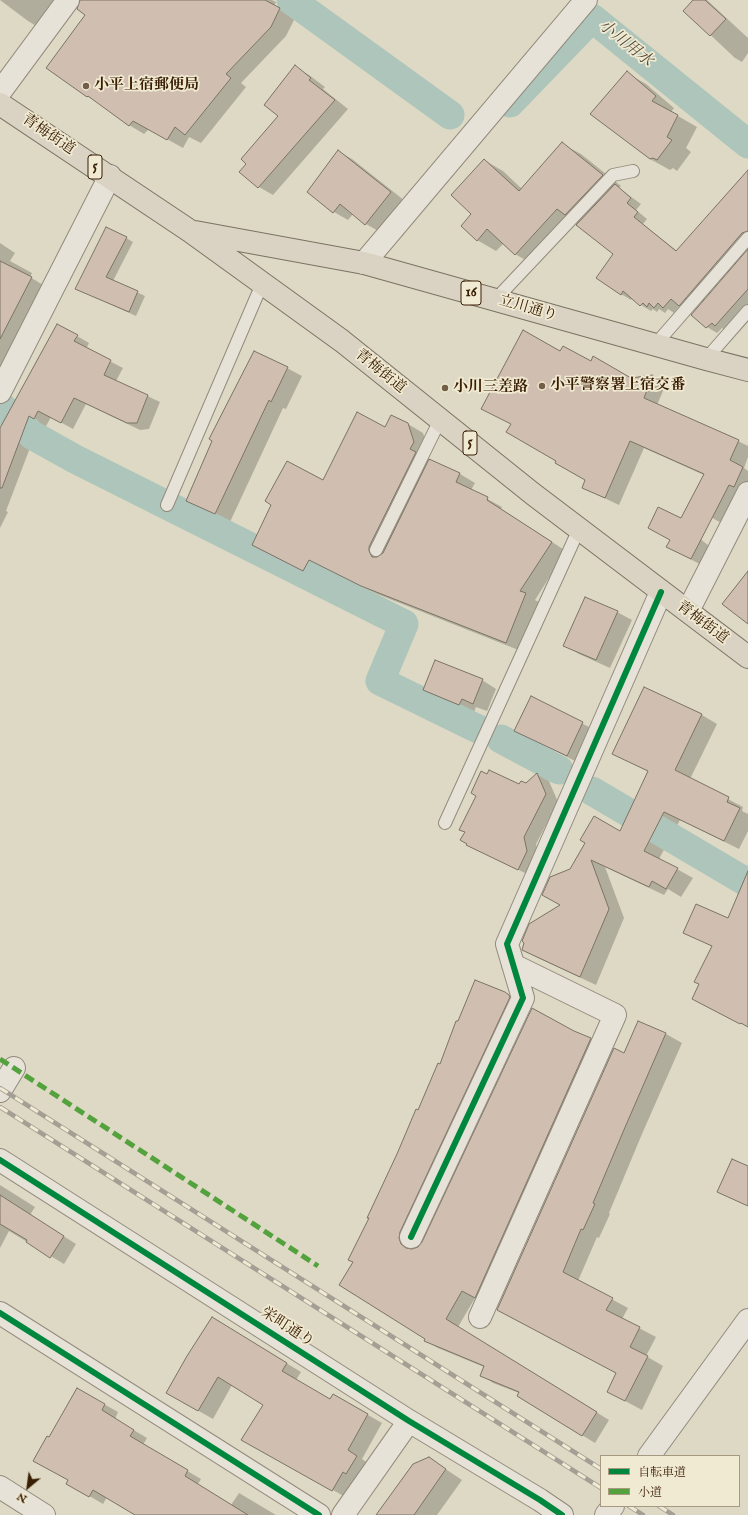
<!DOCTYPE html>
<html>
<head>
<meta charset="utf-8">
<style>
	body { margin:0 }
	#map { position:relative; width:748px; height:1515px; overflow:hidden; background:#ded9c4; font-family:"IM FELL English","Noto Serif JP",serif }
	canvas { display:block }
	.legend { position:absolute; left:600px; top:1455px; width:140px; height:52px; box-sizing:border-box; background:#f1ead2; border:1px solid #a79880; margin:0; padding:5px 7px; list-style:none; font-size:12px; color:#391e05 }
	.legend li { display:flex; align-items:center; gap:8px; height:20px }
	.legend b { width:20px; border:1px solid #a79880 }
	.north { position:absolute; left:8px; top:1467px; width:40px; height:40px; -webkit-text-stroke:3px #f1ead2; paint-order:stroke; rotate:209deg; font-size:11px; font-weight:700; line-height:16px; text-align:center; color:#391e05 }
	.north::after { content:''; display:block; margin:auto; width:14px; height:18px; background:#391e05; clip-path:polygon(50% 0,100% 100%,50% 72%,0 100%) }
</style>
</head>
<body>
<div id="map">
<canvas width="748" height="1515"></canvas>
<ul class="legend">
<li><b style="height:5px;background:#00873e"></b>自転車道</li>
<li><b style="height:5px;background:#53a23d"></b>小道</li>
</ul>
<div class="north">N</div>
</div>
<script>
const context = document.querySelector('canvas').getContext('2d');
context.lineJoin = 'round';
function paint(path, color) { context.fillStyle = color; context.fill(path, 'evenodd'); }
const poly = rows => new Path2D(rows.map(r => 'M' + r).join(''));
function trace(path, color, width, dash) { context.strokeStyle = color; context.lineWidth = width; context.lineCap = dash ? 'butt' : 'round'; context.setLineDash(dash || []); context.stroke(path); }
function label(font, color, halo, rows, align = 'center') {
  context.font = font + ' "IM FELL English","Noto Serif JP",serif'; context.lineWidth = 3.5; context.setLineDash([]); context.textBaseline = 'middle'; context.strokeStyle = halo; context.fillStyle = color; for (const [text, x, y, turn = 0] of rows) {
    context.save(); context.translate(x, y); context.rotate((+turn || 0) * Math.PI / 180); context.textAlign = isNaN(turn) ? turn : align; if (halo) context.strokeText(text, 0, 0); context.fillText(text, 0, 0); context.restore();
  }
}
paint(poly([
	[0,0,65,0,43,30,28,21],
	[81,0,272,0,276,2,274,6,295,18,286,36,241,83,246,87,201,143,189,137,183,148,149,129,144,134,129,125,100,104,87,96,86,15],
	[695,0,707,0,748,38,748,53,742,62,735,58,685,11],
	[295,67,309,75,325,87,323,89,348,109,273,195,259,187],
	[627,73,646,84,674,108,671,112,697,127,686,148,691,152,677,171,673,168,670,170,650,159],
	[562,144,581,154,621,186,619,188,641,204,636,210,647,219,643,224,677,251,748,175,748,244,690,311,680,305,674,313,668,309,665,313,659,309,657,312,653,309,651,311,641,305,632,298,631,300,621,294,614,254,575,221,534,265,515,254,504,243,496,251,477,240,473,214,484,160,503,171,522,189],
	[338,151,352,159,405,201,380,232,366,224,353,214,348,220,334,212],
	[126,238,133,242,113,281,145,296,136,316,77,289],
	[0,243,15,253,10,261,32,273,30,277,43,285,0,372],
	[748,251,748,306,726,331,722,328,717,333,707,327,692,315],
	[77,336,89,343,86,349,123,368,116,381,160,402,149,429,140,430,86,404,73,429,51,417,45,428,33,421,15,402],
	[561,352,591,362,631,379,653,376,666,384,657,405,738,441,748,446,748,457,744,468,748,471,748,492,725,525,689,505,704,475,644,448,619,505,583,488,586,480,557,461,512,424,483,409],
	[287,368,302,376,286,409,283,408,230,522,201,509,187,501,213,441,210,439,223,411,225,412],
	[7,417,36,432,6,511,8,512,0,528,0,430],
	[408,424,423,433,429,451,425,458,460,474,475,483,471,490,502,507,501,509,566,551,535,600,541,603,521,651,377,594,324,568,319,578,268,553,323,482,386,428],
	[693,533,714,550,705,567,668,547],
	[617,612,632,620,610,668,579,654,565,645],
	[482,680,496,689,487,711,476,707,474,712,438,698,424,689],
	[645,688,702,715,717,724,690,779,743,807,742,811,748,814,748,831,739,849,680,820,659,859,693,878,681,897,668,889,664,895,605,867,624,918,596,985,538,958,523,950,561,905,571,870,620,832,649,772,613,753],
	[532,698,597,731,581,764,516,731],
	[537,774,549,781,558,802,536,844,539,859,531,876,468,845,520,785,526,784],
	[748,916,748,1027,709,1008,700,984,713,947,684,932,728,920],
	[504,993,521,1003,411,1246,413,1250,418,1248,574,1032,603,1046,488,1305,475,1298,458,1327,609,1420,595,1443,518,1396,519,1393,493,1383,481,1375,484,1367,438,1348,426,1341,427,1338,354,1262,370,1218,418,1111,441,1066],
	[639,1022,666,1034,682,1043,642,1134,609,1213,610,1214,599,1238,597,1237,578,1281,628,1308,622,1319,656,1337,646,1356,663,1366,642,1410,608,1392,617,1373,514,1319],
	[0,1185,35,1207,30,1215,76,1244,64,1264,9,1231,0,1248],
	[227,1327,301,1372,296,1380,330,1400,333,1395,382,1423,362,1459,371,1465,347,1498,243,1439,264,1405,232,1385,213,1419,167,1393],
	[77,1389,118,1412,115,1419,147,1438,143,1445,201,1479,198,1484,231,1505,239,1493,276,1515,137,1515,107,1497,103,1504,67,1483,69,1480,50,1438],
	[429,1458,462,1480,437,1515,377,1515]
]), '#0003');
trace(poly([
	[291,0,450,115],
	[510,103,592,18,748,144],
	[0,405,32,435,75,459,404,624,380,681,478,729],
	[501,739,559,770],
	[592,791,748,883]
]), '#adc5ba', 29);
const building = poly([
	[80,0,265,0,280,8,271,27,226,74,231,78,185,135,175,127,167,140,133,121,129,126,88,96,87,97,46,68,85,15,77,9,80,0],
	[693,0,705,0,726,19,710,36,683,11,693,0],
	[295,65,311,78,309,80,335,100,258,188,239,172,246,164,241,159,278,116,264,105,295,65],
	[627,71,656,96,652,101,678,115,667,137,672,140,657,160,653,158,650,159,590,114,627,71],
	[562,142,603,175,565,215,557,209,515,255,487,229,477,241,461,226,471,214,451,195,484,159,519,191,562,142],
	[338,150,391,192,365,225,340,204,333,213,307,192,338,150],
	[748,170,748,231,742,233,679,306,671,299,663,308,658,303,654,308,649,303,647,307,643,303,640,306,623,291,621,295,596,278,613,254,576,225,615,184,631,198,627,203,638,212,634,217,676,251,748,170],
	[106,227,127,237,106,277,138,291,129,312,75,289,106,227],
	[748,249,748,289,715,326,712,323,706,328,691,315,748,249],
	[0,261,32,277,0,339,0,261],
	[57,324,78,335,74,341,111,360,104,375,148,395,137,423,127,423,74,398,61,423,38,411,34,419,29,416,2,488,0,488,0,428,57,324],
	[523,330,560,351,563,346,591,361,593,356,631,378,653,375,644,398,739,440,730,460,743,467,734,487,729,485,691,559,666,547,670,540,648,528,658,507,681,518,704,474,630,441,605,498,582,488,585,480,555,463,556,461,506,432,511,424,481,409,523,330],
	[254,351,288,367,271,402,269,400,215,514,186,501,212,441,209,439,254,351],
	[357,412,385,427,391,415,408,423,414,442,410,449,416,452,369,547,369,551,372,557,377,557,383,553,429,459,460,473,456,482,488,497,487,500,552,542,520,591,526,593,506,643,361,586,309,560,303,571,252,545,271,505,265,501,287,461,323,480,357,412],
	[748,571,748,624,722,604,748,571],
	[585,597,618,611,596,660,563,646,585,597],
	[435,660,483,679,473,704,462,699,459,705,423,690,435,660],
	[644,687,702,714,675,770,729,797,727,802,740,808,724,841,664,812,644,851,678,868,666,889,652,881,649,887,591,860,609,909,580,977,522,950,524,943,522,941,529,924,560,905,542,895,550,877,570,869,585,843,580,840,594,816,620,831,648,771,612,754,644,687],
	[531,696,583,722,567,756,514,731,531,696],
	[489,770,519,784,521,781,526,783,537,773,546,794,524,837,527,851,518,870,466,845,467,844,460,840,465,832,459,830,476,796,471,793,481,771,487,774,489,770],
	[748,871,748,1027,741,1023,740,1024,692,999,699,984,694,982,712,946,683,933,696,904,728,918,748,871],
	[475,980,505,992,509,995,510,997,400,1232,399,1238,401,1244,406,1248,412,1249,418,1247,422,1242,532,1008,574,1031,591,1038,475,1298,462,1291,446,1319,597,1412,582,1436,517,1396,519,1392,480,1376,484,1366,424,1341,425,1339,339,1285,353,1262,348,1260,369,1218,367,1218,397,1154,416,1109,418,1110,438,1063,440,1064,456,1021,458,1021,475,980],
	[638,1021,666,1033,626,1125,593,1203,595,1204,583,1230,581,1229,563,1272,613,1298,606,1310,640,1327,630,1347,648,1356,625,1401,607,1392,616,1373,497,1310,614,1048,624,1053,638,1021],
	[732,1159,748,1166,748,1206,717,1192,732,1159],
	[0,1195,64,1236,50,1258,26,1242,27,1240,0,1224,0,1195],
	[212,1317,287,1363,282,1371,330,1399,333,1394,368,1414,348,1450,357,1456,346,1474,343,1472,332,1491,241,1440,263,1405,218,1377,198,1411,166,1393,187,1356,212,1317],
	[77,1388,105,1404,102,1410,134,1430,130,1436,188,1470,185,1476,248,1515,135,1515,93,1490,89,1497,66,1484,68,1480,33,1461,47,1436,49,1437,77,1388],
	[429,1457,446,1469,414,1515,376,1515,413,1464,429,1457]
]);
paint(building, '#d0bfb1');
trace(building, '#7a7364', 1);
const service = poly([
	[495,300,613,175,633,171],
	[655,345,748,238],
	[706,359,748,311],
	[167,505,262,284],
	[376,550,440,420],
	[445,823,579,529]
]);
const minor = poly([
	[0,92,68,0],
	[364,263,586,0],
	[0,392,110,176],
	[688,611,748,493],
	[0,1091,14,1068],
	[0,1160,409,1421,540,1500,562,1515],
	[411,1237,523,998,507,944,661,592],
	[0,1313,319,1515],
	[480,1317,615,1015,513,965],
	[343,1515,409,1421]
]);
const tertiary = poly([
	[649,1456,748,1320],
	[0,1487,44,1515],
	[606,1515,613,1506]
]);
const primary = poly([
	[0,104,190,231,342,341,533,494,748,657],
	[195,232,364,263,706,359,748,370]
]);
trace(service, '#928b7d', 14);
trace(minor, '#928b7d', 24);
trace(tertiary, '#928b7d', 24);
trace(primary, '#7a7364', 24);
trace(service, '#e6e2d8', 12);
trace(minor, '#e6e2d8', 22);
trace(tertiary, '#e6e2d8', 22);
trace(primary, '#dad3c3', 22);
const rail = poly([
	[0,1088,601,1469],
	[0,1107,601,1488],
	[629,1506,643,1515],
	[659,1506,673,1515]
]);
trace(rail, '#a49f95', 4.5);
trace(rail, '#f1ead2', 3, [9]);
trace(poly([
	[0,1059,318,1266]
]), '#53a23d', 5, [10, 5]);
trace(poly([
	[0,1160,409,1421,540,1500,562,1515],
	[411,1237,523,998,507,944,661,592],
	[0,1313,319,1515]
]), '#00873e', 6);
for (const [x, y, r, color] of [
	[86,86,4,"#735f48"],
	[542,386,4,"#735f48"],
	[445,388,4,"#735f48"]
]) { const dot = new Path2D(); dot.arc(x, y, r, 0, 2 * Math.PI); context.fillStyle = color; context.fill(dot); trace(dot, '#f1ead2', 1.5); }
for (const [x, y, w] of [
	[95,167,14],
	[471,293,20],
	[470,443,14]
]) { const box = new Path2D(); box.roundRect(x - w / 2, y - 12, w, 24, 3); context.fillStyle = '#f1ead2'; context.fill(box); trace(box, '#391e05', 1); }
label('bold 14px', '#391e05', null, [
	["5",95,167],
	["16",471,293],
	["5",470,443]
]);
label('bold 15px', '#391e05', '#f1ead2', [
	["小平上宿郵便局",94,86],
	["小平警察署上宿交番",550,386],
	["小川三差路",453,388]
], 'left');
label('15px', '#391e05', '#f1ead2', [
	["青梅街道",48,135,34],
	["立川通り",528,309,16],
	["青梅街道",380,372,39],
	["青梅街道",702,623,37],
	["栄町通り",287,1328,33]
]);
label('italic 16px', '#564d3a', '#f1ead2', [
	["小川用水",625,44,39]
]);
</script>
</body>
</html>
